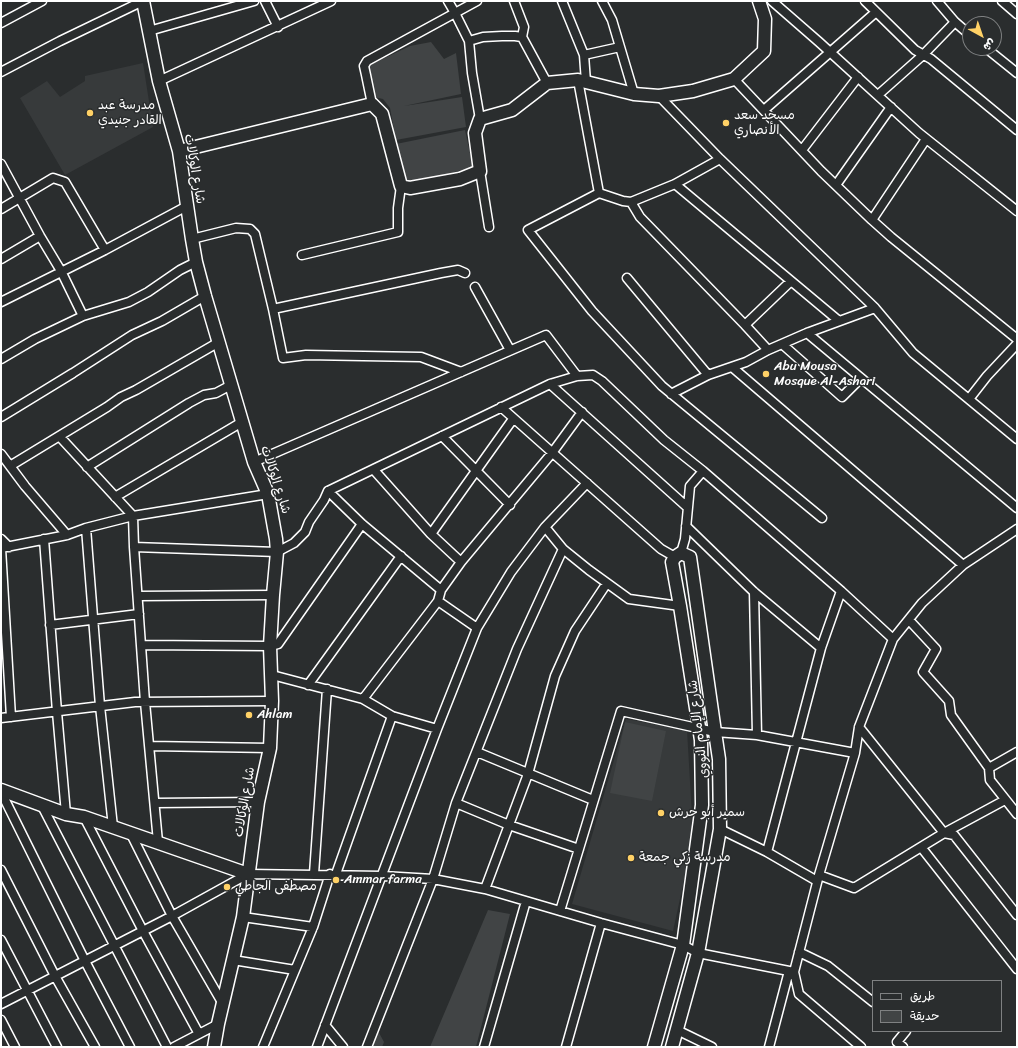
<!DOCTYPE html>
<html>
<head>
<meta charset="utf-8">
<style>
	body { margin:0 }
	#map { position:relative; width:1018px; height:1048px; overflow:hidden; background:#2a2d2e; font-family:Sriracha,"Playpen Sans Arabic",sans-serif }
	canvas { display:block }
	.frame { position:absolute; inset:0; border:2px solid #fff; pointer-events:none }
	.legend { position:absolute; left:872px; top:980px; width:130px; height:52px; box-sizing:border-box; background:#2a2d2e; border:1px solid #7f8182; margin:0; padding:5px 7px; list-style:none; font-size:12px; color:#fff }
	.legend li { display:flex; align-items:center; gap:8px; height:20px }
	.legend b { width:20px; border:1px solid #7f8182 }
	.north { position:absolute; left:962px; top:16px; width:40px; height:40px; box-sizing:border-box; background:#2a2d2e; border:1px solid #7f8182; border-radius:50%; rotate:140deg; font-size:11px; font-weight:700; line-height:16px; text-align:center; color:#fff }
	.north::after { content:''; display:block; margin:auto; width:14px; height:18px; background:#ffd166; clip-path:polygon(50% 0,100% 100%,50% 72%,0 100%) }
</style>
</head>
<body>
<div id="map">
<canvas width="1018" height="1048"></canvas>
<div class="frame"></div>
<ul class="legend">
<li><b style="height:5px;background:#2a2d2e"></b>طريق</li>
<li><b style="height:11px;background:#414445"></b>حديقة</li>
</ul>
<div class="north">ش</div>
</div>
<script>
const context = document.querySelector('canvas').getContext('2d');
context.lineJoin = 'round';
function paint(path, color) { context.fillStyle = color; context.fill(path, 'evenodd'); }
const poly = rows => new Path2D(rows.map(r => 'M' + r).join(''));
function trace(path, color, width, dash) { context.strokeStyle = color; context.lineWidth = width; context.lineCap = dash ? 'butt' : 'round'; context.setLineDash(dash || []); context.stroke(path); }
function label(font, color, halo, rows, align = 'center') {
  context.font = font + ' Sriracha,"Playpen Sans Arabic",sans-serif'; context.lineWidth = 3; context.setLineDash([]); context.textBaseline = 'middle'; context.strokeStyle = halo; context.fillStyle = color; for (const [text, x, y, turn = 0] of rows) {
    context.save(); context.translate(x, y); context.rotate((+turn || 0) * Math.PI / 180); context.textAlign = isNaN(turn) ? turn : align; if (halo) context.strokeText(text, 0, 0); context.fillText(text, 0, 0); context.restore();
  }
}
paint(poly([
	[143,63,153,127,65,175,20,98,47,81,60,97,85,81,85,76],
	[626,719,687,730,692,816,691,848,673,931,572,904]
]), '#373a3b');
paint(poly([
	[431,42,444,59,456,53,461,94,404,106,462,97,466,127,396,140,390,108,383,99,374,97,369,68,372,64,410,46],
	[465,130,473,167,410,184,404,177,396,144],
	[625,722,666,731,652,801,610,793],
	[488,910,510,914,476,1047,430,1047],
	[378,1031,384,1042,382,1047,371,1047]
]), '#414445');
const street = poly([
	[265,1,278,27],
	[477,1,455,13,469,41,472,73,480,119],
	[514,1,524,27,522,37],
	[562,1,584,55,586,82],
	[602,1,612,20,634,94],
	[772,1,819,42,919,133,1017,211],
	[865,1,915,50,931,59,1017,130],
	[937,1,955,22,970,35],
	[1002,1,1017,14],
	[1,23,42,1],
	[149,31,254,1],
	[469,41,483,37,502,36,515,36,522,37,547,83],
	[986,48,1017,73],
	[584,55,620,47],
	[1,72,60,41,143,1],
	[734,79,821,171,872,220,891,237,1017,339],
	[578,80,599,193,623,201,631,202,640,217,745,325,768,350],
	[159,81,331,1],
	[878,95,923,55,955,22],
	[659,96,720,159,875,308],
	[372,104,366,75,364,66,367,61,455,13,448,1],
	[764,110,876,12],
	[802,150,858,77],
	[1,164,40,236,61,271,83,316],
	[480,171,489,227],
	[675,184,839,321],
	[836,185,891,107],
	[599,193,528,230,592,311,662,386,822,518],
	[631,202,675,184,720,159],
	[1,209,53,178,65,182,105,250],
	[872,220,926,139],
	[192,239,236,228,250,229,255,234,273,309,441,273,458,270,465,273],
	[302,255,398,232,398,208,401,186],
	[1,259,40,236],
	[627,278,708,375],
	[475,287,510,350],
	[1,302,105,250,187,206],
	[273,309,283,358,306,355,421,357,461,372],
	[745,325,791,281],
	[807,333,1017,508],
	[782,344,842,397,861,378],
	[1,359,35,339,83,316,129,302,148,292,180,270,196,262],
	[732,367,963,565],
	[550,384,687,507],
	[671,394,708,375,746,362,768,350,807,333,875,308,913,353,1017,439],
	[969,399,987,376,1017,344],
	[501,407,661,549,675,557],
	[1,417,73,373,132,335,162,321,205,296],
	[442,436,510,505],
	[60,437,133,516,134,547,145,702,158,842],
	[1,454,25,486,67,535],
	[254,462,546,335,577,376],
	[10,466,107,407,121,397,136,390,219,342],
	[87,467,189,403,204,395,216,393,231,385],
	[374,470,431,534,513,419],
	[328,491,362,524,441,590],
	[115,497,242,422],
	[686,526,754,592,821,648],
	[545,527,563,549,589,570,629,599,680,606],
	[86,528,100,706,113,827],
	[431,534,461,562],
	[1,539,9,547],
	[44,539,57,712,66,814],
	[134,547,277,552,294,543,305,532,309,522,324,500,328,491,550,384,577,376,593,375,602,381,664,440,703,471,841,591,893,639],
	[1,548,67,535,86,528,133,516,268,494],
	[1,548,11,717],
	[681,553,685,539,690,486,703,471],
	[754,592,757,735],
	[138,596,273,595],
	[438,601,477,628],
	[909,620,936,649,923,672,949,701,951,715,989,768,990,780,1017,814],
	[50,625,139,614],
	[141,645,270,646,278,644,362,524],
	[272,675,363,699,392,716,437,729],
	[308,685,401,556],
	[363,699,438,601,441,590,461,562,552,453,582,412],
	[1,718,135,702,272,701],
	[859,727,944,833,954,835,1017,915],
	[150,746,270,748],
	[477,752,593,800],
	[989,768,1017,752],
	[1,792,85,961,130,1047],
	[155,803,258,802],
	[456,803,509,825,579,849],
	[41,804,167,1047],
	[84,817,143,931,199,1034],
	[720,829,767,852],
	[130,832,172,916,223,1004],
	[921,847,1017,969],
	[1,870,55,976,95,1047],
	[314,874,327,689],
	[336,874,392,716],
	[819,875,854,888,944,833,1005,800],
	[817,881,767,852,821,648,841,591],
	[485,889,528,774,555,676,575,631,607,583],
	[560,911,621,711,715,732,757,735,855,753],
	[243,917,313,927],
	[1,940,57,1047],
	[799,952,828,966,873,1002],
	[233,960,295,970],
	[1,1004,172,916,248,874,383,876,433,879,485,889,601,923,683,945,698,953,794,972],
	[1,1020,15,1047],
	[325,1025,343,1047],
	[677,1030,712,1047],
	[174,1047,218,1024],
	[263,1047,313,927,330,874],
	[317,1047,437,729,477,628,511,572,545,527,587,483],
	[367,1047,433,879,456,803,517,649,563,549],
	[484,1047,526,901],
	[566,1047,601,923],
	[769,1047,789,971],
	[861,1047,799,994,794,972,819,875,855,753,859,727,893,639,922,603,963,565,1017,529],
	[903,1047,897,1042,906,1031]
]);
const secondary = poly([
	[143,1,159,81,179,151,192,239,196,262,205,296,254,462,268,494,276,539,277,552,273,595,270,646,272,701,270,748,258,802,243,917,218,1024,214,1047],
	[179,151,372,104,382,114,401,186,410,188,460,179,480,171,475,133,480,119,512,110,547,83,578,80,634,94,659,96,693,91,734,79,764,51,765,19,759,1],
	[1,790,66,814,84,817,248,874],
	[654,1047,683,945,702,805,701,740,680,606,672,562,675,557,681,553,690,557,715,732,719,759,720,829,698,953,672,1047]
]);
trace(street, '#fff', 11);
trace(secondary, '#fff', 15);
trace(street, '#2a2d2e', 8);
trace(secondary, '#2a2d2e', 12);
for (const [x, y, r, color] of [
	[90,113,4,"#ffd166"],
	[726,123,4,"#ffd166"],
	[766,374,4,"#ffd166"],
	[249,715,4,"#ffd166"],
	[661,813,4,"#ffd166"],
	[631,858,4,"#ffd166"],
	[336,880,4,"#ffd166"],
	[227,887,4,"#ffd166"]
]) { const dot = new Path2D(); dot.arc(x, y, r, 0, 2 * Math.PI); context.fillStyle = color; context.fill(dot); trace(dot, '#2a2d2e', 1.5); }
label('13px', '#fff', '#2a2d2e', [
	["مدرسة عبد",98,106],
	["القادر جنيدي",98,121],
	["مسجد سعد",734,116],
	["الأنصاري",734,131],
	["Abu Mousa",774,367],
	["Mosque Al-Ashari",774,382],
	["Ahlam",257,715],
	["سمير أبو حرش",669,813],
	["مدرسة زكي جمعة",639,858],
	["Ammar farma",344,880],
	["مصطفى الجاطي",235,887]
], 'left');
label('13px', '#fff', '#2a2d2e', [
	["شارع الوكالات",194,169,80],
	["شارع الوكالات",275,480,72],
	["شارع الإمام النووي",699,729,-97],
	["شارع الوكالات",245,802,-80]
]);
</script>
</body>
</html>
